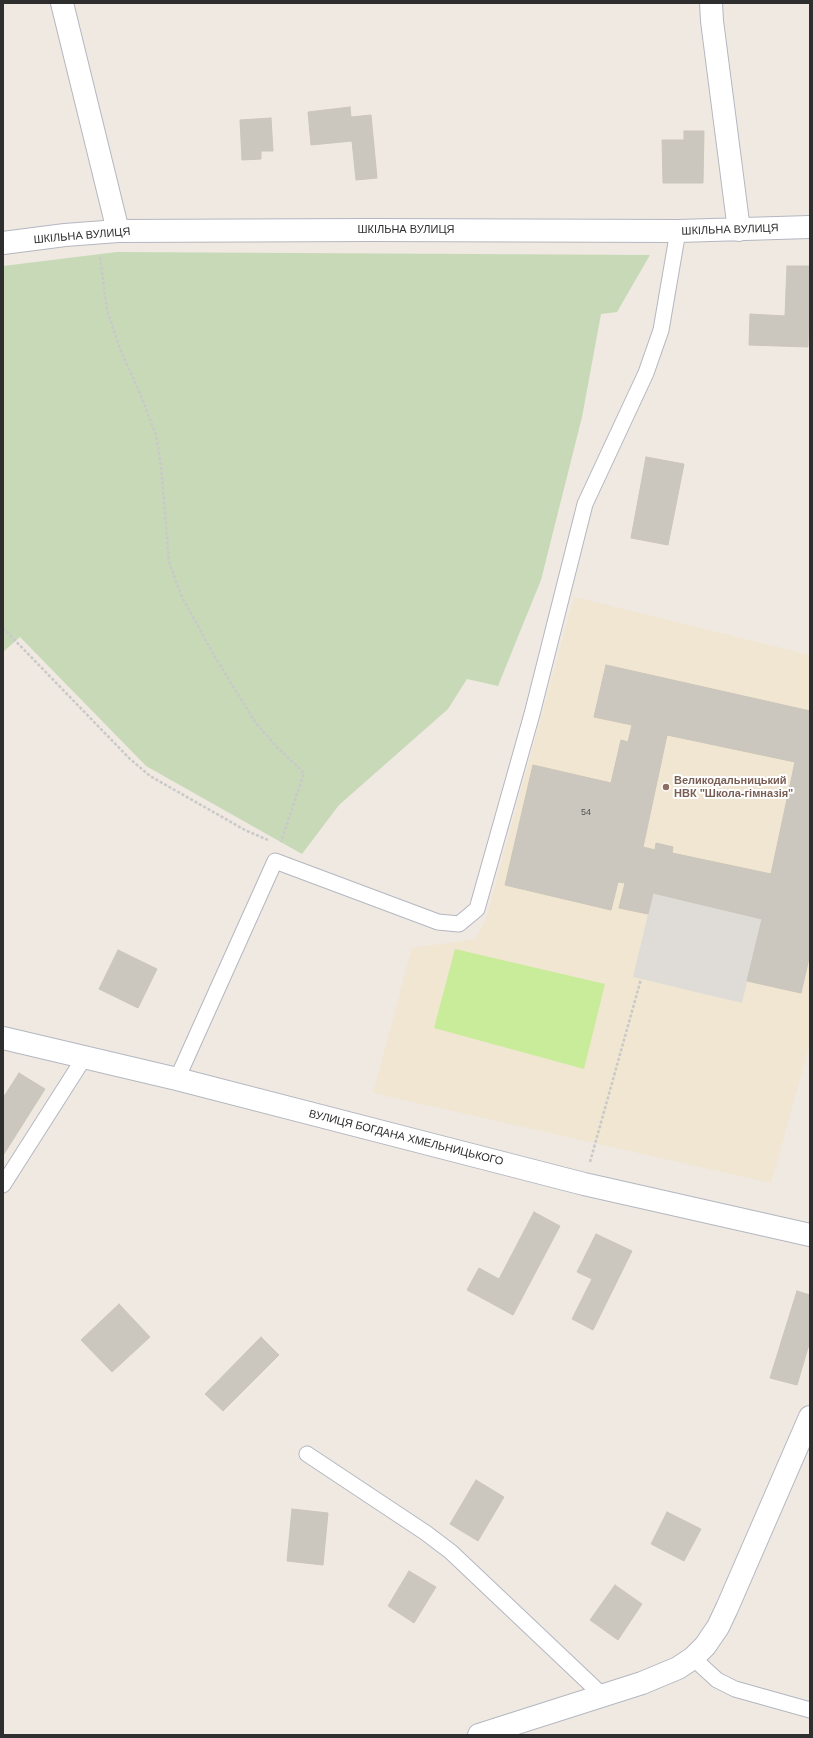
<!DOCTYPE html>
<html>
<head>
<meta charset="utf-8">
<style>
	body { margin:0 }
	#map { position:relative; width:813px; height:1738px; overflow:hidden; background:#efe9e1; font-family:Helvetica,sans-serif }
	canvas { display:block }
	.frame { position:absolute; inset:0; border:4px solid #2e2e2e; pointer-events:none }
</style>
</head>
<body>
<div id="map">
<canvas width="813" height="1738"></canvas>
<div class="frame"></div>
</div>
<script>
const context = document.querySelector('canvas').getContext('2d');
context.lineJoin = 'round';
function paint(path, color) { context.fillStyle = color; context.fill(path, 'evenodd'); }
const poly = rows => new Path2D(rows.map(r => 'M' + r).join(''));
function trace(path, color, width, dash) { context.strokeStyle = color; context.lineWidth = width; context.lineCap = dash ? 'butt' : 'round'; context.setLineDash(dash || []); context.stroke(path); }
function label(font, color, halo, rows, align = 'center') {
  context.font = font + ' Helvetica,sans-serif'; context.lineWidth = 4; context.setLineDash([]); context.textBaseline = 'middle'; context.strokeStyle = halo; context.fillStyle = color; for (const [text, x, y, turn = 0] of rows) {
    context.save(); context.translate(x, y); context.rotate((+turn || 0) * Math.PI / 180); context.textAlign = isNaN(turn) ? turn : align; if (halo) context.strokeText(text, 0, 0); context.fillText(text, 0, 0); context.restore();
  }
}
paint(poly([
	[574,597,810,655,810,1043,771,1183,373,1093,412,948,476,939,486,919]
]), '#f0e6d1');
paint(poly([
	[117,252,650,255,617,312,601,314,582,417,541,580,498,686,467,679,448,709,339,805,302,854,146,766,20,637,3,652,3,266]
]), '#c8d9b8');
paint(poly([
	[455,949,605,984,584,1069,434,1028]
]), '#c9ec9a');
paint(poly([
	[653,893,762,919,742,1003,633,977]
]), '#dfdcd8');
const building = poly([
	[350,107,351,117,371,115,377,178,356,180,352,141,311,145,308,112,350,107],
	[271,118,273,151,261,151,261,159,242,160,240,120,271,118],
	[684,131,704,131,703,183,663,183,662,140,684,140,684,131],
	[787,266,810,266,808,347,749,345,750,314,785,316,787,266],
	[646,457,684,464,668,545,631,538,646,457],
	[606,665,810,711,810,954,801,993,747,981,762,919,653,893,648,914,619,908,625,883,618,882,611,910,505,885,533,765,611,783,621,740,628,742,632,725,594,717,606,665],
	[667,735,795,762,771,874,672,853,673,847,656,843,655,850,643,847,667,735],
	[118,950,157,969,138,1008,99,989,118,950],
	[19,1073,45,1089,4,1154,3,1153,3,1098,19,1073],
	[534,1212,560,1226,513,1315,467,1290,479,1268,499,1279,534,1212],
	[596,1234,632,1251,593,1330,572,1319,592,1279,577,1272,596,1234],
	[797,1291,810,1295,810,1341,797,1385,770,1378,797,1291],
	[119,1304,150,1337,112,1372,81,1340,119,1304],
	[261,1337,279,1355,223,1411,205,1394,261,1337],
	[476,1480,504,1497,478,1541,450,1524,476,1480],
	[292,1509,328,1513,323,1565,287,1561,292,1509],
	[667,1512,701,1529,684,1561,651,1544,667,1512],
	[409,1571,436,1587,414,1623,388,1606,409,1571],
	[615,1585,642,1604,618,1640,590,1620,615,1585]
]);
paint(building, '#cbc7bf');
trace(building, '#cbc5ba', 1);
const service = poly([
	[177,1079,275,861,438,922,459,924,477,909,532,714,585,504,646,373,661,330,678,231],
	[3,1185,84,1058],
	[307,1454,426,1533,451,1552,602,1695],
	[693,1658,717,1680,735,1689,810,1710]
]);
const minor = poly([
	[62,3,118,231],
	[711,3,712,21,739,230],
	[3,243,65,235,118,231,370,230,678,231,810,227],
	[3,1038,177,1079,584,1184,810,1235],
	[479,1735,642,1683,678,1668,693,1658,705,1646,718,1627,727,1608,810,1417]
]);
trace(service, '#b4b7c1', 17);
trace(minor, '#b4b7c1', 24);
trace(poly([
	[100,257,107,310,120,349,141,396,156,435,161,466,169,562,182,597,212,652,255,722,276,746,304,773,281,842],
	[3,628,129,758,150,776,245,830,268,840],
	[590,1162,641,979]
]), '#c9c9c9', 2.5, [3, 2]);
trace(service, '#fff', 15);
trace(minor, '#fff', 22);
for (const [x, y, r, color] of [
	[666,787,4,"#8d6e63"]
]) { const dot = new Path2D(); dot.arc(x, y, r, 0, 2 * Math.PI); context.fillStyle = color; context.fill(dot); trace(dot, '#fff', 1.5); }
label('9px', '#555452', null, [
	["54",586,813]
]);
label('11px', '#2e2e2e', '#fff', [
	["ШКІЛЬНА ВУЛИЦЯ",406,230],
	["ШКІЛЬНА ВУЛИЦЯ",730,230,-2],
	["ШКІЛЬНА ВУЛИЦЯ",82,236,-5],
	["ВУЛИЦЯ БОГДАНА ХМЕЛЬНИЦЬКОГО",406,1138,14]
]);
label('bold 11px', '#785e54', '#fff', [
	["Великодальницький",674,781],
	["НВК \"Школа-гімназія\"",674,794]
], 'left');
</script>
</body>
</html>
